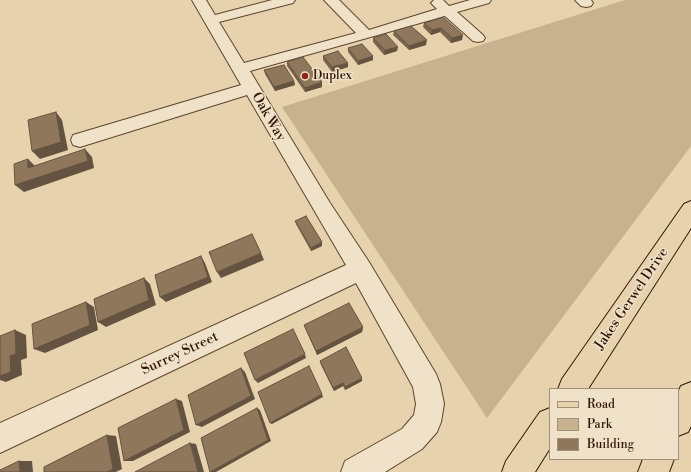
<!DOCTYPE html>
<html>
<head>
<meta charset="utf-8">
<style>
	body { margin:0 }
	#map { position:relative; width:691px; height:472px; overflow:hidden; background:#e6d2ac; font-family:"Libre Bodoni",serif }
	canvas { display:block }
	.legend { position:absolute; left:549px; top:388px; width:130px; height:72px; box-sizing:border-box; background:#efe2c9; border:1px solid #a3907a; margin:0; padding:5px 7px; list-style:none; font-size:12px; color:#311404 }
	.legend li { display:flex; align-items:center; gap:8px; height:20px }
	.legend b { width:20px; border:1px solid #a3907a }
</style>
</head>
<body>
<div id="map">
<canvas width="691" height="472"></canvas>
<ul class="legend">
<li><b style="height:5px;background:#e6d2ac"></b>Road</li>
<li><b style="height:11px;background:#c7b28f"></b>Park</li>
<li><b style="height:11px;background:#8f775b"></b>Building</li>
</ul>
</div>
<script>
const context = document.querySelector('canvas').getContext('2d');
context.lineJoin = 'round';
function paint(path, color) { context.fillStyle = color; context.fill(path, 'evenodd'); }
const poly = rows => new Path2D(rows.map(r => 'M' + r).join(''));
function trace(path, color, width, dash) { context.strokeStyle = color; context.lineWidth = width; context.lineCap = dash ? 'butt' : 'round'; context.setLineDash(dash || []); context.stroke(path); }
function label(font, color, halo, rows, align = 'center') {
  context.font = font + ' "Libre Bodoni",serif'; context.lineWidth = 3; context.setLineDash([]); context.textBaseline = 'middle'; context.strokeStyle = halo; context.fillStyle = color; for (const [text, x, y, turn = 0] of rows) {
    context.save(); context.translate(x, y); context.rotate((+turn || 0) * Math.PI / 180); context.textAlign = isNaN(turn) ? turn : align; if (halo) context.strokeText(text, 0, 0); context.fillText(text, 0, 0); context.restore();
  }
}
paint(poly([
	[625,0,691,0,691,146,487,418,282,107]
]), '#c7b28f');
const minor = poly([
	[192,0,206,0,215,15,272,0,295,0,293,3,219,22,244,63,356,33,324,0,339,0,369,30,437,9,431,3,434,0,443,0,449,6,470,0,491,0,489,3,457,12,483,35,485,38,483,41,478,42,473,41,445,16,250,71,330,203,369,262,436,374,440,384,444,404,441,422,437,432,422,449,385,472,341,472,345,461,402,429,414,415,416,404,413,387,356,283,0,453,0,423,346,265,247,95,80,147,73,145,71,140,73,135,241,85,192,0],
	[575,0,591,0,593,3,591,6,586,7,581,6,575,0]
]);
const major = poly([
	[691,201,691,228,588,389,558,389,562,379,684,204,691,201],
	[691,382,691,426,688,432,678,436,678,392,681,386,691,382],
	[550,408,550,448,535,472,502,472,506,461,540,412,550,408],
	[643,459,674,459,669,472,638,472,643,459]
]);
trace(minor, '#5e442e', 2);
trace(major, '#311404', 2);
paint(minor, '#efe2c9');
paint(major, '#e6d2ac');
paint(poly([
	[443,17,462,40,451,43,440,32,431,35,423,27,424,23],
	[394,31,426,45,409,50,393,35],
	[373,38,397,51,384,55,373,42],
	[348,48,373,60,358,65,348,52],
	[323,56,348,67,332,72,323,60],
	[287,62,322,87,305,92,287,66],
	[264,70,294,81,295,85,275,91,265,74],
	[295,221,322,242,322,246,311,251,296,224],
	[304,325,363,327,362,332,317,355,306,330],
	[320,361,362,381,345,390,343,386,334,391,321,365]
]), '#7b664e');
paint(poly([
	[441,28,440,32,431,35,432,30],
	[463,35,462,40,451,43,452,38],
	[427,40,426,45,409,50,409,46],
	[398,47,397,51,384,55,385,50],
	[373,56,373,60,358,65,358,61],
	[348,63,348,67,332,72,332,67],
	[294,81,295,85,275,91,274,87],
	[322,82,322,87,305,92,305,88],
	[56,112,62,120,68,150,40,159,32,151],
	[85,149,92,157,94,168,24,192,15,185],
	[28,159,36,167,28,168],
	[322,242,322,246,311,251,311,248],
	[261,253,264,260,221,278,217,272],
	[201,256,205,263,212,282,166,302,160,297],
	[144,278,150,284,156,305,106,327,98,322],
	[86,302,94,307,98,330,45,353,34,349],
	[363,327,362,332,317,355,316,351],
	[15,330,26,335,27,358,21,360,22,375,6,382,0,380,0,376,10,356],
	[305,354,306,358,258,383,255,380],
	[241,368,245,372,255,399,202,427,196,425],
	[362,378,362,381,345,390,345,387],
	[343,383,343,386,334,391,333,388],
	[322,394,323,397,272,424,270,423],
	[176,399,182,401,190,432,133,461,124,461],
	[257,408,260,410,271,441,216,472,210,472],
	[107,435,116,436,122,469,116,472,107,472],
	[190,443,196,444,204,472,198,472],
	[19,461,32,461,33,472,20,472]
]), '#645340');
const building = poly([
	[443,17,463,35,452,38,441,28,432,30,424,23,443,17],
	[411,26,427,40,409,46,394,31,411,26],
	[386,34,398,47,385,50,373,38,386,34],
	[362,44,373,56,358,61,348,48,362,44],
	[338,51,348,63,332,67,323,56,338,51],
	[303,57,322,82,305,88,287,62,303,57],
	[284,65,294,81,274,87,264,70,284,65],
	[56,112,61,142,32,151,28,120,56,112],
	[85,149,88,161,15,185,14,164,28,159,28,168,85,149],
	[306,216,322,242,311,248,295,221,306,216],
	[252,234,261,253,217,272,209,252,252,234],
	[201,256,208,277,160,297,155,275,201,256],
	[144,278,149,300,98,322,94,299,144,278],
	[86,302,90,325,34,349,32,324,86,302],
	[349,303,363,327,316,351,304,325,349,303],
	[293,329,305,354,255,380,244,353,293,329],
	[15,330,16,354,10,356,11,372,0,376,0,336,15,330],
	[346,347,362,378,345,387,343,383,333,388,320,361,346,347],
	[309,366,322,394,270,423,258,392,309,366],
	[241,368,251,396,196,425,188,395,241,368],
	[176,399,184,430,124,461,118,428,176,399],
	[257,408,268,440,210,472,201,438,257,408],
	[107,435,113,469,107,472,44,472,44,467,107,435],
	[190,443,198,472,135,472,190,443],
	[19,461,20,472,0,472,0,470,19,461]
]);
paint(building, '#8f775b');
trace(building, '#645340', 1);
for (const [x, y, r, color] of [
	[305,76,4,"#8f2418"]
]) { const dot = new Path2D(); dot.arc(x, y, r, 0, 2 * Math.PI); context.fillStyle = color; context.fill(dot); trace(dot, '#efe2c9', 1.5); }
label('12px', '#311404', '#efe2c9', [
	["Duplex",313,76]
], 'left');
label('14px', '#311404', '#efe2c9', [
	["Oak Way",268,117,60],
	["Jakes Gerwel Drive",632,299,-56],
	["Surrey Street",180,354,-25]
]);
</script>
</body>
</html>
